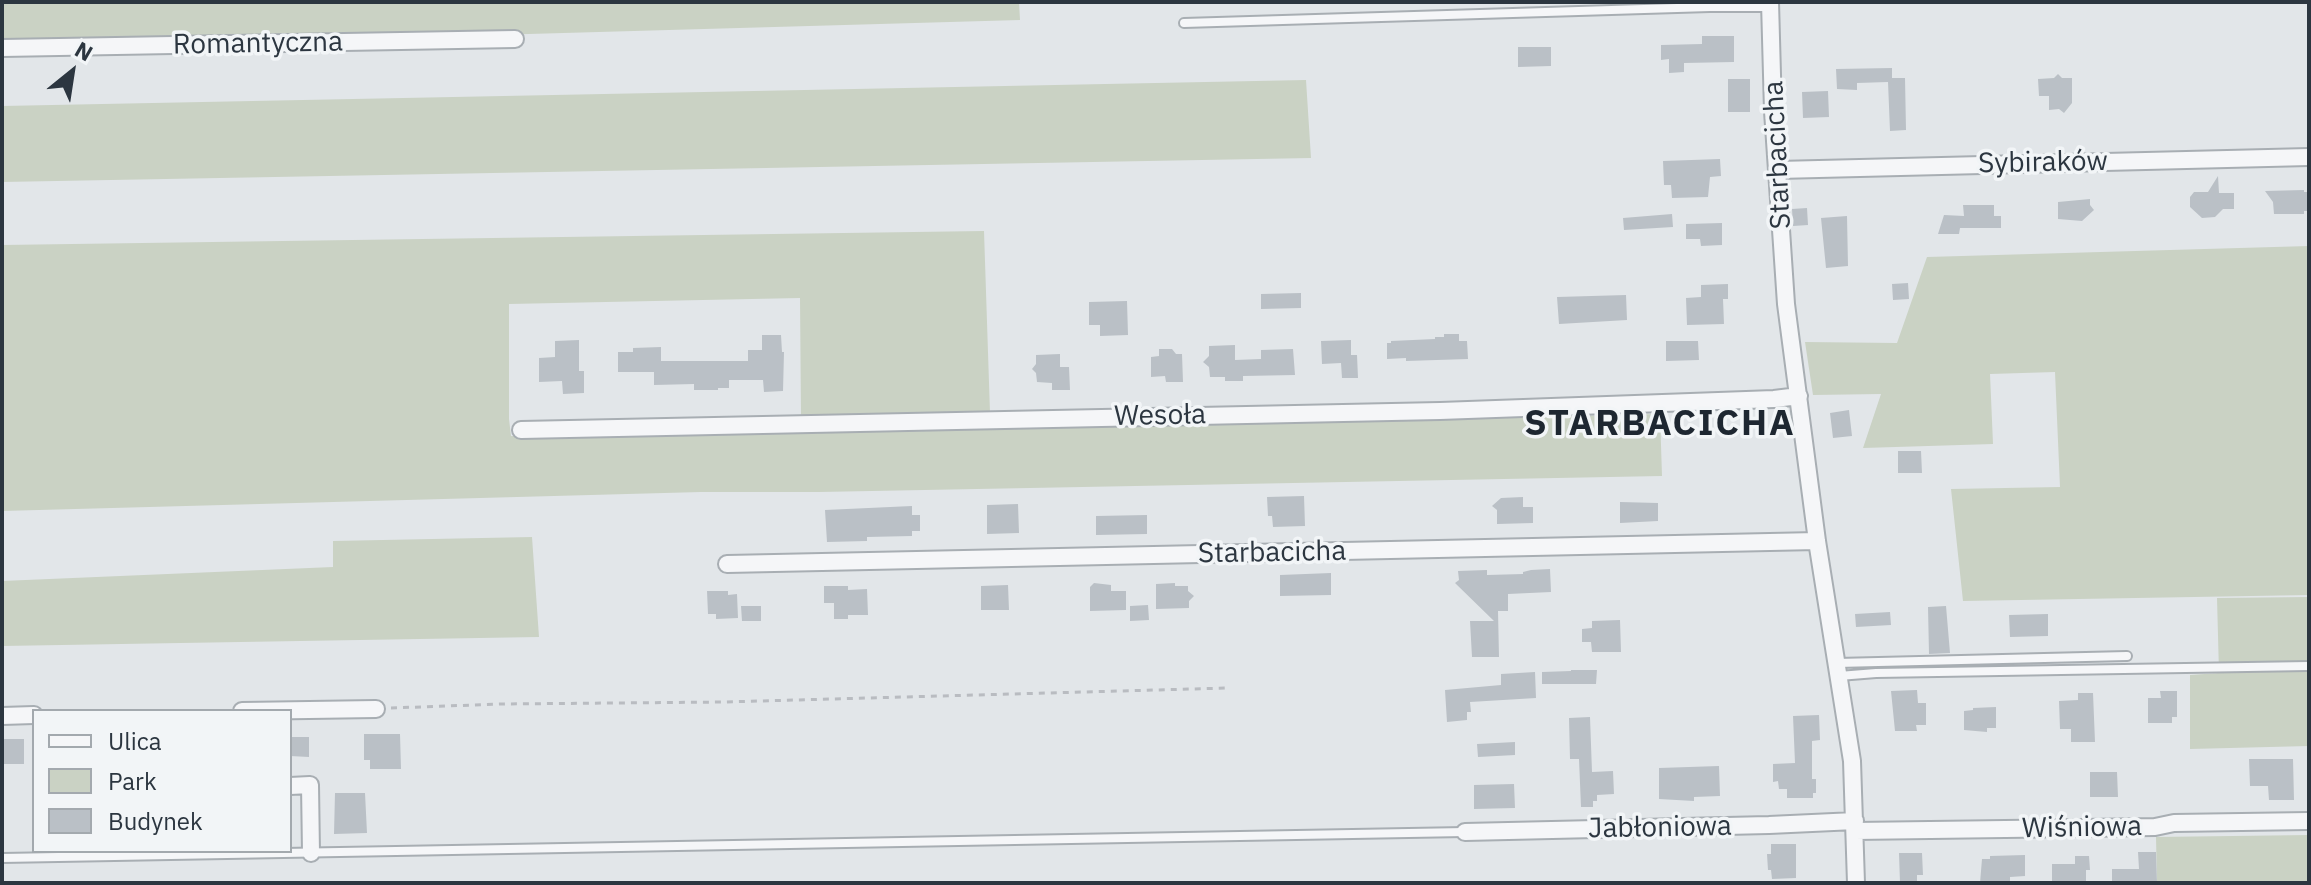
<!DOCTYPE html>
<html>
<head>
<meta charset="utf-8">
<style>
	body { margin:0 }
	#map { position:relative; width:2311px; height:885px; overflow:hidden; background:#e2e6e9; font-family:"IBM Plex Sans",sans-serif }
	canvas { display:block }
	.frame { position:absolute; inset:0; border:4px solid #2c3640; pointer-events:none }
	.legend { position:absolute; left:32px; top:709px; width:260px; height:144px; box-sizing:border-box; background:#f2f5f7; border:2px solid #a3a9ae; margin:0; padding:10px 14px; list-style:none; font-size:24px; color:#2c3640 }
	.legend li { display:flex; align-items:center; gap:16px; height:40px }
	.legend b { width:40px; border:2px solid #a3a9ae }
	.north { position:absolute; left:32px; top:32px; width:80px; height:80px; -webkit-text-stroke:6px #f2f5f7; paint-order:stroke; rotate:30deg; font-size:22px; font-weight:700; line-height:32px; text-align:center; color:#2c3640 }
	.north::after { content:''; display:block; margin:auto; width:28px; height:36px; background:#2c3640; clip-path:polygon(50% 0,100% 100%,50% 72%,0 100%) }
</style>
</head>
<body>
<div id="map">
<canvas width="2311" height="885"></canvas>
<div class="frame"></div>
<ul class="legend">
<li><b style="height:10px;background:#f5f6f8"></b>Ulica</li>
<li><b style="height:22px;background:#cad2c4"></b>Park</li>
<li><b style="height:22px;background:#bac0c6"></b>Budynek</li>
</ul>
<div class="north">N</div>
</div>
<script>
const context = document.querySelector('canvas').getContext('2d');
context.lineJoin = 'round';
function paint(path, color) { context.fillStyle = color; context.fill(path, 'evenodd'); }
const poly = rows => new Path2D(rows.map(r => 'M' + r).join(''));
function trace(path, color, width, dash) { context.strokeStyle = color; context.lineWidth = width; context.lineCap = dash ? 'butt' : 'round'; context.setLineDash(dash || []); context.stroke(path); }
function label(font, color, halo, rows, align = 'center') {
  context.font = font + ' "IBM Plex Sans",sans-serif'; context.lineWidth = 7; context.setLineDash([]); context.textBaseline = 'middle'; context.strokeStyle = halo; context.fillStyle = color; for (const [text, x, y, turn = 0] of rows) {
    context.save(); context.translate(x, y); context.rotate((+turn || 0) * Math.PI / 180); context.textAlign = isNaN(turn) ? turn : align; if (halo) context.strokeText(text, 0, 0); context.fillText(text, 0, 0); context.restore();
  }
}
paint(poly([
	[2,2,1019,2,1020,20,2,49],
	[1306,80,1311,158,2,182,2,106],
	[984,231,990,413,801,417,800,298,509,304,509,419,511,436,815,433,1660,414,1662,476,819,492,701,492,2,511,2,245],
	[2309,246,2309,595,1963,601,1951,489,2060,487,2055,372,1990,374,1993,444,1863,448,1881,394,1813,395,1805,342,1897,343,1927,257],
	[532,537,539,637,2,646,2,581,333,567,333,541],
	[2309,597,2309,746,2190,749,2190,675,2219,673,2217,598],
	[2309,835,2309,883,2157,883,2156,837]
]), '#cad2c4');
paint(poly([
	[1702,36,1734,36,1734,62,1684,63,1684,72,1669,73,1669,59,1661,60,1661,45,1702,44],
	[1518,47,1551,47,1551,66,1518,67],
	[1892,68,1892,78,1905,78,1906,130,1890,131,1888,82,1857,83,1857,90,1837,89,1836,69],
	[2058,74,2062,78,2072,78,2072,103,2064,113,2059,109,2049,110,2049,96,2039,96,2038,79,2054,78],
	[1728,79,1750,79,1750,112,1728,112],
	[1828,91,1829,117,1803,118,1802,92],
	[1720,159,1721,176,1710,177,1708,197,1672,198,1671,185,1664,185,1663,161],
	[2218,176,2219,193,2234,193,2234,209,2223,209,2215,217,2202,218,2190,207,2190,197,2194,192,2208,192],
	[2304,190,2304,192,2309,192,2309,211,2304,211,2304,214,2274,214,2273,202,2265,191],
	[2090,199,2090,205,2094,210,2082,221,2058,219,2058,202],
	[1963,205,1994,205,1994,216,2001,216,2001,228,1960,228,1959,234,1938,234,1944,215,1964,216],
	[1807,208,1808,225,1793,226,1792,209],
	[1672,214,1673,227,1624,230,1623,218],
	[1847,216,1848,266,1826,268,1821,218],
	[1722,223,1722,245,1701,246,1700,239,1686,239,1686,224],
	[1908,283,1909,299,1893,300,1892,284],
	[1728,284,1728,299,1723,299,1724,324,1687,325,1686,298,1701,297,1701,285],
	[1301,293,1301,308,1261,309,1261,294],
	[1626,295,1627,320,1559,324,1557,297],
	[1127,301,1128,335,1100,336,1100,325,1089,325,1089,302],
	[1444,334,1459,334,1459,341,1467,341,1468,359,1406,361,1406,358,1387,359,1387,343,1391,343,1391,341,1435,339,1435,337,1444,337],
	[762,335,781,335,782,352,784,352,783,391,764,392,763,380,729,380,729,388,718,388,718,390,694,390,694,384,654,385,654,372,618,372,618,352,633,352,633,348,661,347,661,361,748,361,748,350,762,350],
	[579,340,579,371,584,371,584,393,563,394,562,381,539,382,539,358,555,357,555,341],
	[1351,340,1351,355,1357,355,1358,378,1342,378,1341,363,1322,364,1321,341],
	[1666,341,1698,341,1699,360,1666,361],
	[1235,345,1235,360,1261,359,1261,350,1293,349,1295,375,1243,376,1243,381,1225,381,1225,377,1210,377,1209,367,1203,362,1209,356,1209,346],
	[1159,349,1172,349,1176,354,1182,354,1183,382,1166,382,1165,376,1151,377,1151,357,1159,356],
	[1060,354,1060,367,1069,367,1070,390,1052,390,1052,383,1037,382,1036,373,1032,369,1036,364,1036,355],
	[1849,410,1852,436,1833,438,1830,413],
	[1898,451,1921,451,1922,473,1898,473],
	[1304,496,1305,526,1273,527,1272,516,1268,516,1267,497],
	[1523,497,1523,507,1533,507,1533,523,1497,524,1497,510,1492,506,1501,498],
	[1620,502,1658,503,1658,521,1620,523],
	[1018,504,1019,533,987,534,987,505],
	[912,506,912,515,920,515,920,531,912,531,912,536,867,537,867,541,827,542,825,510],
	[1147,515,1147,534,1096,535,1096,516],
	[1550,569,1551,592,1508,594,1508,611,1498,611,1499,657,1472,657,1470,621,1494,621,1455,583,1459,580,1458,571,1487,570,1487,575,1523,574,1523,572,1531,570],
	[1331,573,1331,595,1280,596,1280,575],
	[1094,583,1111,585,1111,591,1126,591,1126,610,1090,611,1090,587],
	[1175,583,1175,586,1188,586,1188,591,1194,596,1189,601,1189,608,1156,609,1156,584],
	[1008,585,1009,610,981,610,981,586],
	[824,586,848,586,848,590,867,589,868,615,848,615,848,619,834,619,834,603,824,603],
	[707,591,728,591,728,595,737,594,738,618,716,619,716,614,708,614],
	[1148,605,1149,620,1130,621,1130,606],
	[741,606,761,606,761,621,742,621],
	[1946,606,1950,653,1929,654,1928,607],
	[1890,612,1891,625,1856,627,1855,614],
	[2048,614,2048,636,2010,637,2009,615],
	[1620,620,1621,652,1592,652,1591,642,1582,642,1582,629,1592,628,1592,621],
	[1571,670,1597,670,1596,684,1542,684,1542,672,1571,671],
	[1535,672,1536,698,1470,702,1471,712,1467,712,1467,720,1447,722,1445,690,1501,685,1501,674],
	[1917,690,1918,703,1926,703,1926,725,1916,725,1917,731,1895,731,1891,691],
	[2160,691,2177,691,2177,717,2172,717,2172,723,2148,723,2148,698,2161,698],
	[2078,693,2093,693,2095,742,2071,742,2071,729,2060,729,2059,701,2078,700],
	[1996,707,1996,728,1987,728,1987,732,1964,730,1964,711,1973,710,1973,708],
	[1819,715,1820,740,1812,741,1812,779,1816,779,1816,793,1813,793,1813,798,1787,798,1787,789,1779,789,1778,781,1773,782,1773,764,1795,763,1793,716],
	[1590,717,1592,772,1613,771,1614,794,1597,795,1597,801,1593,801,1593,807,1581,807,1579,759,1570,759,1569,718],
	[364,734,400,734,401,769,370,769,370,760,364,760],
	[290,737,309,737,309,757,290,756],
	[2,739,24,739,24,764,2,764],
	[1515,742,1515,755,1478,757,1477,744],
	[2249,759,2293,759,2294,800,2269,800,2268,786,2250,786],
	[1719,766,1720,796,1694,797,1694,801,1659,799,1659,768],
	[2090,772,2117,772,2118,797,2090,797],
	[1514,784,1515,808,1474,809,1474,785],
	[335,793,365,793,367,833,334,834],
	[1771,844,1796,844,1796,878,1772,879,1771,870,1768,870,1767,854,1771,854],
	[2138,852,2156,852,2157,883,2112,883,2112,869,2139,869],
	[1899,853,1922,853,1923,875,1917,875,1917,883,1900,883],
	[2025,855,2025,876,2010,877,2010,883,1980,883,1982,859,1990,859,1990,856],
	[2075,856,2089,856,2090,870,2086,870,2086,883,2052,883,2052,864,2075,864]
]), '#bac0c6');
const lane = poly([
	[1184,23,1710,7,1770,7],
	[1837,663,2127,656],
	[1839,676,1876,673,2309,666],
	[2,858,1465,832]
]);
const street = poly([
	[1770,2,1773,111,1786,304,1817,541,1852,761,1856,883],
	[2,48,515,39],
	[1778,170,2309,157],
	[521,430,1440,411,1774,399,1799,396],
	[727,564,1817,541],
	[242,711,376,709],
	[2,716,34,715],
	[290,786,310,785,311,853],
	[1855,831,2155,827,2174,823,2309,821],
	[1465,832,1769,825,1855,821]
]);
trace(lane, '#a8aeb3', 12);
trace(street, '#a8aeb3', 20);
trace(poly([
	[391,708,502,704,725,702,1227,688]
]), '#b9bcc1', 3, [6, 6]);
trace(lane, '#f5f6f8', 8);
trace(street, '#f5f6f8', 16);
label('28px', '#2c3640', '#f2f5f7', [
	["Romantyczna",258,44,-1],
	["Starbacicha",1778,155,-93],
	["Sybiraków",2043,163,-1],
	["Wesoła",1160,416,-1],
	["Starbacicha",1272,553,-1],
	["Jabłoniowa",1660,828,-1],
	["Wiśniowa",2082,828,-1]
]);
context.letterSpacing = '2px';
label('bold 36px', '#1e2731', '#f2f5f7', [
	["STARBACICHA",1660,425]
]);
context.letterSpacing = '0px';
</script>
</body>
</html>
